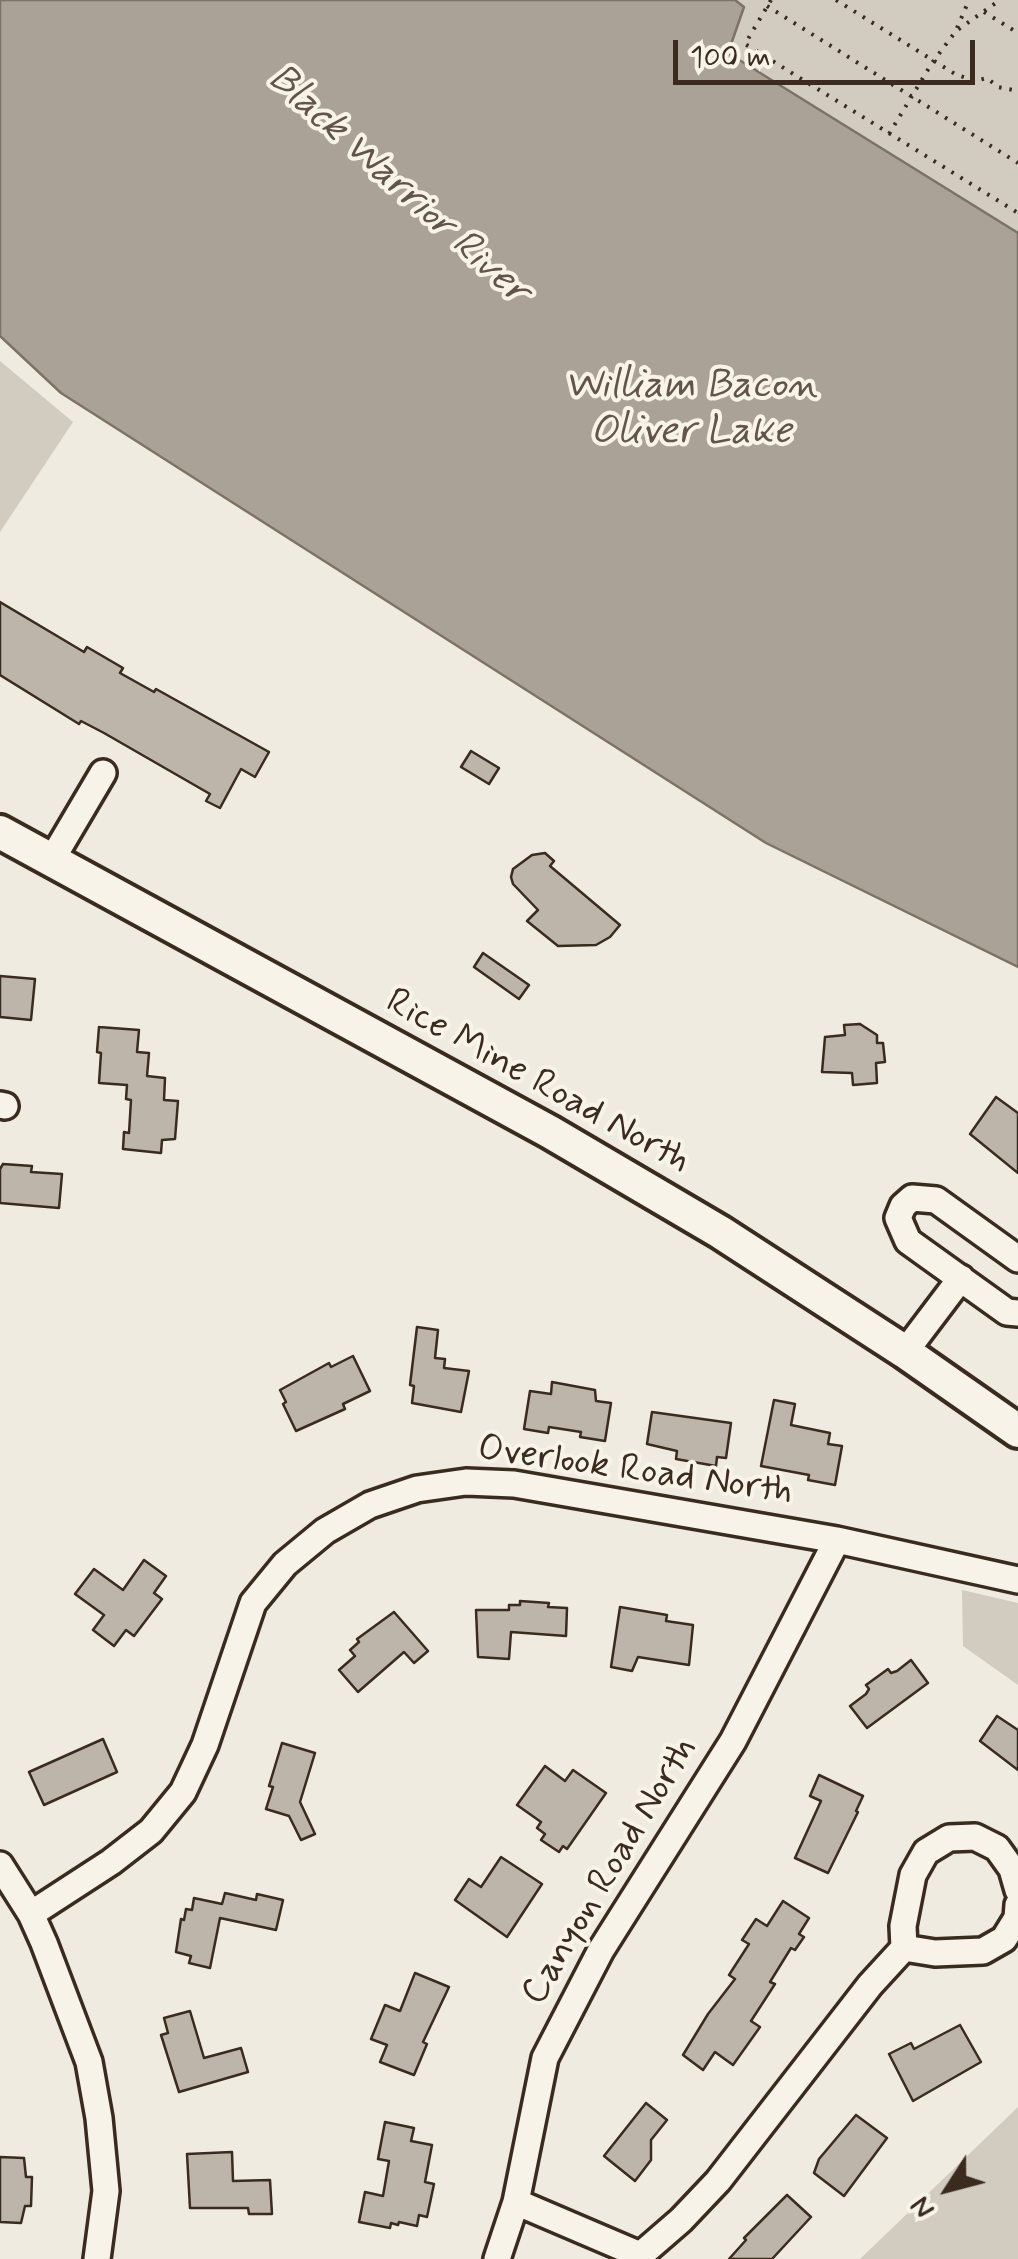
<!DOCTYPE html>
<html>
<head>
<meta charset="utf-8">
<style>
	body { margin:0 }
	#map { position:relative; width:1018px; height:2259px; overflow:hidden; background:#efebe0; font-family:Mynerve,sans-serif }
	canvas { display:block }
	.north { position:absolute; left:898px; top:2139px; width:100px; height:100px; -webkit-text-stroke:8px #f7f3e8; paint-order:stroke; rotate:234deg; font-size:28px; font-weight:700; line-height:40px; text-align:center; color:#3b2a1e }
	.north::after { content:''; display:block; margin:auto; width:35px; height:45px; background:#3b2a1e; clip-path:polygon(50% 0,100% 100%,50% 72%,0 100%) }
	.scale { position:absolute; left:673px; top:40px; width:302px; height:45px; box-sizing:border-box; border:5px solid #3b2a1e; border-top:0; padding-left:12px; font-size:30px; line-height:35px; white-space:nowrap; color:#3b2a1e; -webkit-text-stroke:8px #f7f3e8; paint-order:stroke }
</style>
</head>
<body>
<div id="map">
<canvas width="1018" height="2259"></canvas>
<div class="north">N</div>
<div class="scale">100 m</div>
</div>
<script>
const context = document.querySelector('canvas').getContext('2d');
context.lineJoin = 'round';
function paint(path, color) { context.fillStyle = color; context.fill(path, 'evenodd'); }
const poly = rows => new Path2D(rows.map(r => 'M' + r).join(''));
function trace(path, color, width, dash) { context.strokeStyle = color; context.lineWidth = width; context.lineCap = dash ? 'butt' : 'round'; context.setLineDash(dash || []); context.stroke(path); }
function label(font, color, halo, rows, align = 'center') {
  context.font = font + ' Mynerve,sans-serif'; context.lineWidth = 8; context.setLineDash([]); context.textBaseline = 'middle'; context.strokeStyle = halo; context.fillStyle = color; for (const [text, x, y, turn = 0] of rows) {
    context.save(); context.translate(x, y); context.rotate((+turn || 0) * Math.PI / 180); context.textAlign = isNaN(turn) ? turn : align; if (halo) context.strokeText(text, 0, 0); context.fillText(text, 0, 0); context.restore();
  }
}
paint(poly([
	[735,0,1018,0,1018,233,728,53,744,7],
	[0,361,73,422,0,532],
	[962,1590,1018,1603,1018,1685,963,1646],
	[1018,2107,1018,2259,860,2259]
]), '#d1cbc0');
const water = poly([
	[0,0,735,0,744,7,728,53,1018,233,1018,967,766,843,61,393,0,336,0,0]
]);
paint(water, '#aaa296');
trace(water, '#7e7266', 2.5);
const building = poly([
	[0,602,84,652,87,647,123,668,120,673,154,692,156,689,269,752,255,777,241,769,220,808,206,801,210,794,104,733,81,721,79,724,0,675,0,602],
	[471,751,499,768,489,784,461,767,471,751],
	[545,853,554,861,550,866,620,925,610,937,596,945,558,946,527,921,538,910,513,884,511,877,513,869,532,855,545,853],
	[483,953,529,985,519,999,474,967,483,953],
	[0,976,35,979,31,1020,0,1017,0,976],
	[860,1024,877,1035,877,1043,883,1043,885,1062,876,1063,877,1083,853,1085,852,1073,822,1072,825,1037,845,1035,844,1025,860,1024],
	[99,1027,139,1030,137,1052,149,1053,147,1076,165,1078,164,1100,178,1101,175,1139,162,1140,161,1153,123,1149,124,1132,129,1133,131,1100,126,1099,127,1085,99,1083,101,1053,97,1052,99,1027],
	[996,1097,1018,1113,1018,1173,970,1134,996,1097],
	[3,1164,32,1166,31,1172,62,1174,59,1208,0,1203,0,1169,3,1164],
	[417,1327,438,1330,435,1358,445,1359,444,1368,469,1371,461,1412,412,1403,414,1386,410,1385,417,1327],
	[353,1356,370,1391,343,1404,345,1409,296,1431,283,1404,286,1402,280,1390,329,1363,331,1367,353,1356],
	[552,1382,595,1390,596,1401,611,1403,605,1441,580,1437,581,1432,549,1427,548,1433,524,1429,530,1391,551,1394,552,1382],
	[774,1400,795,1404,791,1425,830,1433,828,1444,842,1446,835,1485,808,1480,809,1475,761,1466,774,1400],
	[652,1412,731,1423,726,1458,717,1457,716,1466,676,1459,677,1451,647,1444,652,1412],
	[144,1560,166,1576,154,1593,162,1599,134,1636,126,1630,114,1646,93,1630,104,1615,75,1594,94,1569,123,1590,144,1560],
	[520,1601,549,1603,548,1607,567,1608,566,1636,511,1632,509,1659,478,1657,476,1610,509,1610,509,1605,520,1605,520,1601],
	[620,1607,667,1615,666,1621,693,1625,689,1665,638,1657,632,1671,611,1667,620,1607],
	[394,1612,428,1651,414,1663,404,1652,358,1692,339,1670,355,1656,350,1650,359,1642,357,1639,394,1612],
	[911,1660,928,1683,867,1728,850,1706,866,1694,869,1689,866,1685,888,1669,891,1673,897,1671,911,1660],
	[997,1716,1018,1730,1018,1770,980,1741,997,1716],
	[103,1739,117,1772,44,1805,29,1772,103,1739],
	[282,1743,315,1753,300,1802,315,1834,301,1840,289,1816,266,1809,273,1787,269,1786,282,1743],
	[545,1766,565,1781,573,1770,606,1793,567,1849,563,1846,559,1852,541,1840,545,1834,537,1828,541,1822,517,1805,545,1766],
	[819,1775,863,1796,856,1811,858,1812,828,1873,795,1858,821,1801,810,1796,819,1775],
	[501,1857,542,1884,507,1937,455,1900,469,1879,481,1887,501,1857],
	[225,1893,256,1900,257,1894,283,1900,276,1930,220,1918,210,1968,189,1963,191,1956,176,1952,181,1919,184,1920,186,1909,192,1910,194,1898,222,1904,225,1893],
	[783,1901,809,1918,799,1934,804,1937,795,1950,791,1948,770,1982,775,1984,751,2021,760,2027,733,2065,715,2052,703,2070,683,2055,708,2014,735,1979,729,1975,749,1944,742,1940,756,1919,767,1926,783,1901],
	[415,1973,449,1987,423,2042,427,2044,414,2075,380,2062,387,2045,371,2039,385,2005,400,2011,415,1973],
	[190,2011,204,2058,241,2048,248,2072,179,2092,161,2035,168,2033,164,2018,190,2011],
	[960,2025,981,2062,913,2101,889,2054,911,2043,914,2049,960,2025],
	[646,2103,667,2120,651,2140,651,2160,635,2181,604,2156,646,2103],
	[856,2115,887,2138,844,2196,814,2173,819,2159,856,2115],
	[385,2122,414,2128,411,2141,432,2145,425,2182,434,2184,427,2217,419,2215,417,2226,399,2222,398,2225,391,2223,390,2228,359,2222,365,2192,383,2196,389,2161,378,2159,385,2122],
	[232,2152,233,2181,270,2180,272,2214,249,2214,248,2208,190,2208,187,2154,232,2152],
	[0,2157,24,2158,26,2177,32,2177,31,2206,25,2206,21,2223,0,2222,0,2157],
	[787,2195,811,2217,772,2259,729,2259,746,2240,744,2238,787,2195]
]);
paint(building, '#bdb5aa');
trace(building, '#3b2a1e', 2.5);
const minor = poly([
	[51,861,103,773],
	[0,1105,5,1106],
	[1018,1259,936,1200,912,1198,903,1206,898,1218,908,1241,1007,1312,1018,1313],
	[905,1352,961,1278],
	[0,1865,31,1914,44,1943,89,2062,99,2118,106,2191,97,2259],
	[1018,1890,1012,1869,997,1848,975,1837,949,1838,926,1852,913,1875,903,1926,904,1948,935,1953,983,1951,1004,1939,1017,1918,1018,1905],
	[31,1914,111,1862,151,1831,183,1792,205,1745,253,1603,285,1564,325,1531,370,1505,417,1489,466,1482,514,1484,837,1540,1018,1580],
	[516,2202,640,2255],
	[497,2259,516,2202,545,2058,601,1950,733,1741,837,1540],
	[636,2259,681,2220,718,2181,870,1985,904,1948]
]);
const major = poly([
	[0,832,550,1132,720,1232,905,1352,1018,1431]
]);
trace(minor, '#3b2a1e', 32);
trace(major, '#3b2a1e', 40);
trace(poly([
	[771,0,745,44,1018,213],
	[836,0,955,74,975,81,987,78,998,87,1018,91],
	[767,6,1018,163],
	[984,12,1018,33],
	[957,28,969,0],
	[889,134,932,63,956,31,1000,0]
]), '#3b2a1e', 4, [2.5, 8]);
trace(minor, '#f7f3e8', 25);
trace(major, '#f7f3e8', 32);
label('38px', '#3b2a1e', '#f7f3e8', [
	["Rice Mine Road North",537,1083,29],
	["Overlook Road North",635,1472,8],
	["Canyon Road North",611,1872,-59]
]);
label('italic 40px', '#625448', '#f7f3e8', [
	["Black Warrior River",397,186,42],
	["William Bacon",691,388],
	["Oliver Lake",691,434]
]);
</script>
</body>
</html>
